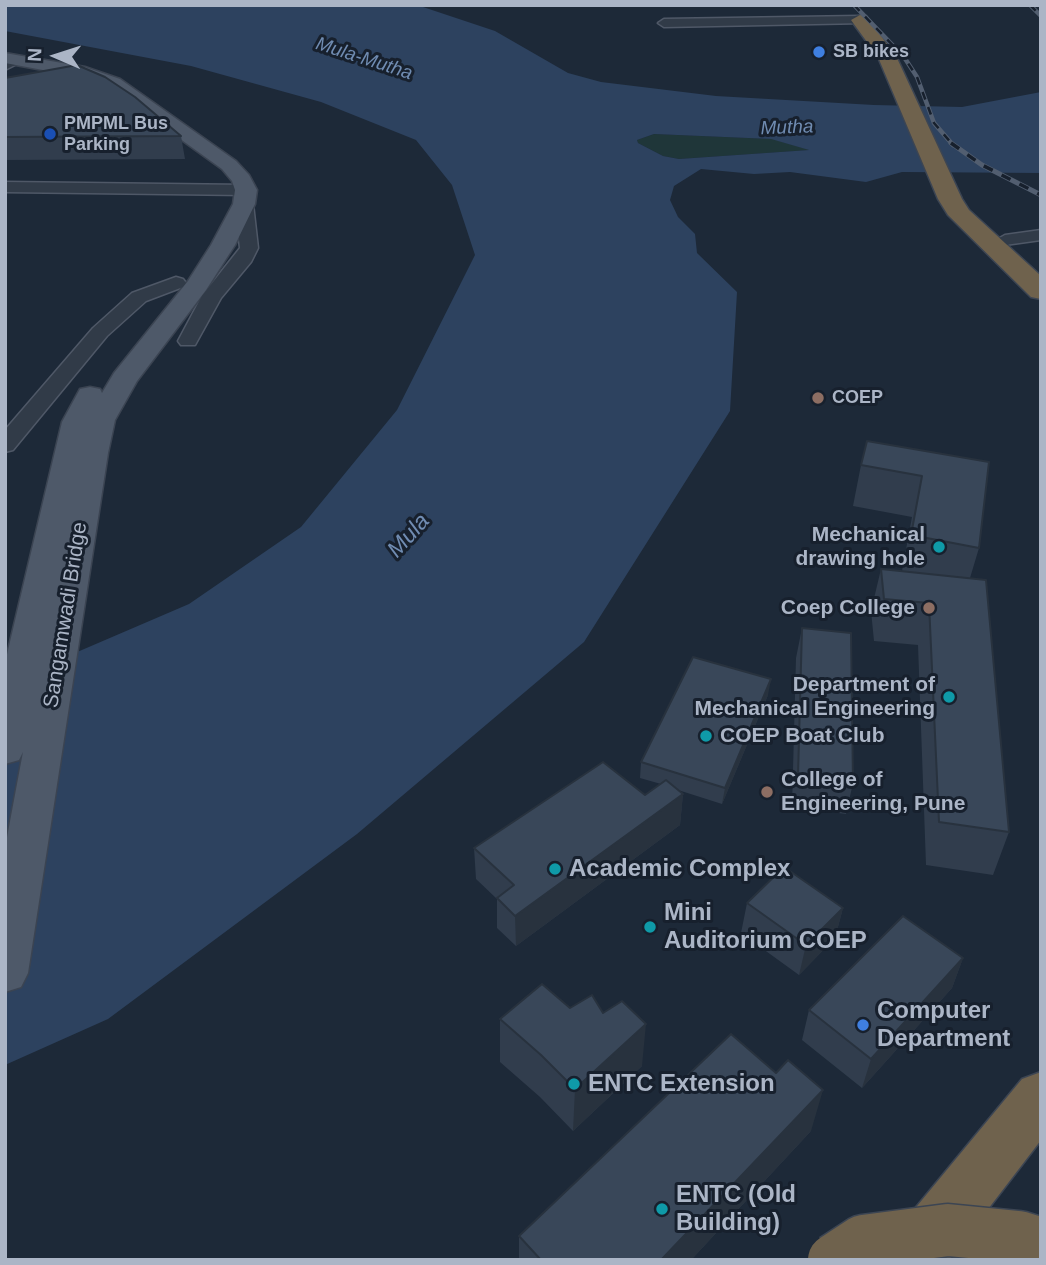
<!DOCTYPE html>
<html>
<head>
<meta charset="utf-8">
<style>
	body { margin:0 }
	#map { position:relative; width:1046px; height:1265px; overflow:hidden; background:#1d2938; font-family:Helvetica,sans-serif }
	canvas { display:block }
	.frame { position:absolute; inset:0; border:7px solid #abb5c6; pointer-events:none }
	.north { position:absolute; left:21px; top:21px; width:70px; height:70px; -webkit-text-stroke:5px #17202d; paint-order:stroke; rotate:273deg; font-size:19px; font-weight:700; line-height:28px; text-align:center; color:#abb5c6 }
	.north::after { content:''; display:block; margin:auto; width:24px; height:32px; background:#abb5c6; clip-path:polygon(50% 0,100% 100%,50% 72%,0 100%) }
</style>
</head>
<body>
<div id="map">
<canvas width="1046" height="1265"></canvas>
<div class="frame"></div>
<div class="north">N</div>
</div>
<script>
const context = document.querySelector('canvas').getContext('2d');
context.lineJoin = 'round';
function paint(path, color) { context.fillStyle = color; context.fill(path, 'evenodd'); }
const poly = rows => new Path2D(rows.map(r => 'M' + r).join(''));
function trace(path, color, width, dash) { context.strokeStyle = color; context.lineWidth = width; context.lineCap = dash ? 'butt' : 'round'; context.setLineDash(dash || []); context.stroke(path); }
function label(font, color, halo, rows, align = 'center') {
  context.font = font + ' Helvetica,sans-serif'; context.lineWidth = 6; context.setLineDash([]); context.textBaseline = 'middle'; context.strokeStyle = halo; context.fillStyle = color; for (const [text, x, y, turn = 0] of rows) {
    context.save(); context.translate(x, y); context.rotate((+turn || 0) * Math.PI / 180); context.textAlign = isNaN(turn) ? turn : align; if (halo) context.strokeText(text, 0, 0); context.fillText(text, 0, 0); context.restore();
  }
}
paint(poly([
	[654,134,772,139,810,150,679,159,663,156,638,143,637,140]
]), '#1f3639');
paint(poly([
	[5,5,417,5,495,31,568,73,601,82,716,96,874,105,962,107,1041,92,1041,173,902,172,866,182,790,172,754,174,701,169,674,186,670,200,678,217,695,234,697,253,737,292,730,411,584,642,357,834,108,1019,5,1065,5,683,189,604,301,527,397,410,475,255,452,185,416,140,321,102,191,66,5,31],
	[654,134,771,139,809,150,679,159,663,156,638,143,637,140]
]), '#2d425f');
const minor = poly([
	[860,16,866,20,865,23,664,27,658,23,664,19,860,16],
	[5,61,13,62,15,65,5,70,5,61],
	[5,182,246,185,255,190,246,195,5,192,5,182],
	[244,199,253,204,258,248,251,262,221,298,195,345,181,345,178,341,202,296,240,248,235,204,244,199],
	[1041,230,1041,240,1005,245,996,240,1005,235,1041,230],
	[176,277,183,279,186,283,183,287,146,301,107,336,13,450,5,452,5,430,93,328,132,293,176,277]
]);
const major = poly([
	[5,53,85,67,120,79,236,161,249,175,257,190,255,204,235,245,206,290,137,381,115,420,108,453,28,973,21,987,5,992,5,848,23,752,19,760,5,764,5,663,62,422,80,389,90,387,100,389,102,393,114,373,188,281,211,245,233,204,235,190,232,181,222,169,108,87,81,77,5,63,5,53]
]);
const highway = poly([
	[860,15,866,16,896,56,962,199,969,210,1041,276,1041,299,1031,297,948,215,938,199,878,57,851,20,860,15],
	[1041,1072,1041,1140,949,1260,901,1260,894,1244,903,1223,1022,1079,1041,1072]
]);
trace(minor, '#4f5867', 3);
trace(major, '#3b4452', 3);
trace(highway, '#3c4553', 3);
paint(minor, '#313b48');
paint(major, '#4e5969');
paint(highway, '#6f624d');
const railFar1 = poly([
	[854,5,904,57,917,77,934,123,953,145],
	[1030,5,1041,16]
]);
const rail = poly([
	[951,143,982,165,1041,195]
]);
trace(railFar1, '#525e70', 4.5);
trace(rail, '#525e70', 5);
trace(railFar1, '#17202d', 2.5, [8]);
trace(rail, '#17202d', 3.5, [10]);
const highwayBridge = poly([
	[834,1260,863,1241,948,1230,1019,1237,1041,1244]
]);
trace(highwayBridge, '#3c4553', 55, []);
trace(highwayBridge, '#6f624d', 52);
paint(poly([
	[5,78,181,136,185,159,5,160],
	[989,462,979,548,970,578,1009,832,993,875,926,865,918,645,874,641,871,611,881,569,902,571,912,517,853,506,861,465],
	[802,628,853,783,846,814,792,807,796,658],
	[768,695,722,804,678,790,683,794,680,825,516,946,497,928,497,899,476,879,474,848,645,795,661,784,640,778,641,762],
	[747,903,843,908,835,938,799,975,741,933],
	[963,958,952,988,862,1088,802,1040,809,1010],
	[603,1013,642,1066,573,1131,540,1097,500,1062,500,1019],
	[811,1131,691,1260,519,1260,519,1236]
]), '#313d4d');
paint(poly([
	[771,679,768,695,722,804,725,788],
	[683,794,680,825,516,946,515,916],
	[843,908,835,938,799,975,806,945],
	[963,958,952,988,862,1088,871,1059],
	[646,1024,642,1066,573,1131,575,1089],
	[823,1090,811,1131,691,1260,661,1260]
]), '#28323e');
const building = poly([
	[77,65,105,77,135,97,181,136,5,137,5,78,77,65],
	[867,441,989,462,979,548,911,535,922,476,861,465,867,441],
	[881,569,986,580,1009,832,939,822,929,603,884,599,881,569],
	[802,628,851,633,853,783,798,776,802,628],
	[693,657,771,679,725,788,641,762,693,657],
	[603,762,645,795,666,780,683,794,515,916,497,898,514,885,474,848,603,762],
	[784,867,843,908,806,945,747,903,784,867],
	[903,916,963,958,871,1059,809,1010,903,916],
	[542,984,570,1008,592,995,603,1013,622,1001,646,1024,575,1089,541,1055,500,1019,542,984],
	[731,1034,776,1073,788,1060,823,1090,661,1260,541,1260,519,1236,731,1034]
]);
paint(building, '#394759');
trace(building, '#28323e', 2);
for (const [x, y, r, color] of [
	[819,52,7,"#3f7fe0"],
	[50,134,7,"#1a4fb4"],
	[818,398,7,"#8d6e63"],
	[939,547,7,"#0f9aa8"],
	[929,608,7,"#8d6e63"],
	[949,697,7,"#0f9aa8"],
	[706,736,7,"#0f9aa8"],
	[767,792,7,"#8d6e63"],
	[555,869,7,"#0f9aa8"],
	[650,927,7,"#0f9aa8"],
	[863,1025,7,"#3f7fe0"],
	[574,1084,7,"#0f9aa8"],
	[662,1209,7,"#0f9aa8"]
]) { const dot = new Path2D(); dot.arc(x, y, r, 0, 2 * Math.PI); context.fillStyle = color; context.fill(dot); trace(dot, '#17202d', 2.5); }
label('bold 18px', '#abb5c6', '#17202d', [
	["SB bikes",833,52],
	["PMPML Bus",64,124],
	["Parking",64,145],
	["COEP",832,398]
], 'left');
label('italic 19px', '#708cb2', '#17202d', [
	["Mula-Mutha",364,59,18],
	["Mutha",787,128,-2]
]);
label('bold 21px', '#abb5c6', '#17202d', [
	["Mechanical",925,535],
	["drawing hole",925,559],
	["Coep College",915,608],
	["Department of",935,685],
	["Mechanical Engineering",935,709],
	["COEP Boat Club",720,736,"left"],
	["College of",781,780,"left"],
	["Engineering, Pune",781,804,"left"]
], 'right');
label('21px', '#abb5c6', '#17202d', [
	["Sangamwadi Bridge",66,615,-81]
]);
label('italic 23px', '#708cb2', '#17202d', [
	["Mula",409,536,-48]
]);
label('bold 24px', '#abb5c6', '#17202d', [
	["Academic Complex",569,869],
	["Mini",664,913],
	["Auditorium COEP",664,941],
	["Computer",877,1011],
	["Department",877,1039],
	["ENTC Extension",588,1084],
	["ENTC (Old",676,1195],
	["Building)",676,1223]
], 'left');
</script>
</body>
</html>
